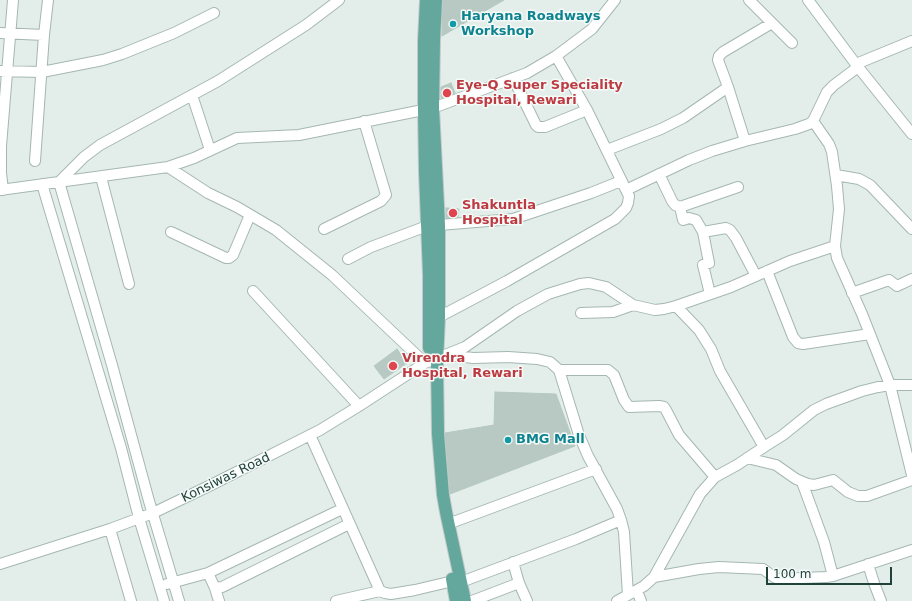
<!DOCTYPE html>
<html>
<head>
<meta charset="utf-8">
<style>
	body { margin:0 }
	#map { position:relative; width:912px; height:601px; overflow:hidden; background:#e3eeea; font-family:"DejaVu Sans",sans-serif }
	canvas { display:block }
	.scale { position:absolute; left:766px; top:567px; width:126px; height:18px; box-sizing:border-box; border:2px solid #21413b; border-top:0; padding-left:5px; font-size:12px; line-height:14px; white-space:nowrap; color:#21413b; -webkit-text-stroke:3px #f4faf7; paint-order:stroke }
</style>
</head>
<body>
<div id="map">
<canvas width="912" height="601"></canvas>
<div class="scale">100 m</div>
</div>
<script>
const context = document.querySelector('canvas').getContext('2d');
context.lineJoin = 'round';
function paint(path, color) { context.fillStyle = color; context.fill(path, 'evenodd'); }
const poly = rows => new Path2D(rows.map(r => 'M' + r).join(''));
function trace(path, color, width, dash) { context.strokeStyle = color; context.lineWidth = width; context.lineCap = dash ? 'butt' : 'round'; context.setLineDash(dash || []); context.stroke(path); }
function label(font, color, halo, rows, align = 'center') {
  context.font = font + ' "DejaVu Sans",sans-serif'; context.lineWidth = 3; context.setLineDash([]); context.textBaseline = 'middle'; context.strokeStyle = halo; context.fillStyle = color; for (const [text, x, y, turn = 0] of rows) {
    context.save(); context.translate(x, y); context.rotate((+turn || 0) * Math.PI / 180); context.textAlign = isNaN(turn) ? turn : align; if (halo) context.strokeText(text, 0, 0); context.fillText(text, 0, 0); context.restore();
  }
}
const building = poly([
	[443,0,504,0,442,36,443,0],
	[451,83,455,93,441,98,441,87,451,83],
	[446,208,459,209,458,217,446,218,446,208],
	[397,349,407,363,384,379,374,366,397,349],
	[495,392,556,394,575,446,450,494,445,433,494,425,495,392]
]);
paint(building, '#b8c9c3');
trace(building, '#b5c8c2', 1);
const minor = poly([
	[749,0,792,43],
	[808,0,858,67,912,134],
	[0,33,44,35],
	[856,64,912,41],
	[0,71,42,72,103,60,122,54,174,33,214,13],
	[513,78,536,125,538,127,545,127,587,110],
	[192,95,210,150],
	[813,121,829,144,832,152,837,186,839,209,835,246,837,258,862,314,890,385,912,475],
	[745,141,728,87,718,60,719,56,723,52,772,23],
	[607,150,661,129,683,118,728,87],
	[35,161,44,35,48,0],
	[168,167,208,193,237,207,276,230,332,275,425,363],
	[659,174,672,201,675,205,680,207,738,187],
	[836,175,859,179,870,185,912,229],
	[101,177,129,284],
	[42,184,121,448,139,518,164,601],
	[0,190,168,167,194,158,237,138,299,135,433,108,527,73,556,56,592,29,615,0],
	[3,190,1,173,1,146,13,0],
	[626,190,689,160,712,151,745,141,795,129,809,124,813,121,827,92,834,85,858,67],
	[680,207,683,220,689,218,696,220,703,232,726,228,730,230,736,238,756,276],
	[439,225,513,219,591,193,621,181],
	[324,229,381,201,386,195,364,121],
	[171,232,226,258,229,258,233,255,250,215],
	[703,232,709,263,703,265,710,294],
	[348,259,371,247,427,226],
	[767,271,793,337,798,343,803,344,870,334],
	[253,291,359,406],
	[852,293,889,280,897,286,912,279],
	[676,306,699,330,711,349,720,371,764,447],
	[581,313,613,312,633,305],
	[439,317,507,281,615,219,626,208,628,203,629,196,587,110,556,56],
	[449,355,473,358,508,357,537,359,550,362,559,370,579,435,588,456,617,509,621,520,624,532,628,595],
	[559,370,608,370,614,375,624,400,629,407,659,406,664,407,666,410,679,435,715,477],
	[310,435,380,591,385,593,391,594,415,590,453,581],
	[747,458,776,465,796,479,808,484,814,485,833,480,848,492,858,496,867,496,912,480],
	[802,482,824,542,833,576],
	[448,524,596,469],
	[110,529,131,601],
	[513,562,519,583],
	[0,564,110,529,153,513,209,486,320,430,359,406,425,363,465,347,517,311,548,294,580,284,589,283,606,287,633,305,655,310,664,309,676,306,731,287,790,261,835,246],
	[868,564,874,583,881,601],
	[208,573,215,588,222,587,349,524],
	[654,577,699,569,719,567,763,569,774,577,779,579,826,577,833,576,912,550],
	[461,582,576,539,621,520],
	[167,584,208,573,342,509],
	[215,588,219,601],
	[637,591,641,601],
	[179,601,149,501,112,365,59,182,84,157,100,145,218,81,306,25,339,0],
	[336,601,380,591],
	[472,601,519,583,527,601],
	[617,601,644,586,654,577,700,494,715,477,737,465,764,447,783,435,814,410,826,404,862,391,878,387,890,385,912,385]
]);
const major = poly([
	[426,0,424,41,424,110,425,172,429,275,429,348],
	[436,0,434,40,433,108,439,225,439,317,437,363,438,434,443,495,446,512,465,601],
	[452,579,456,601]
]);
trace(minor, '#a5b7b2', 12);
trace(major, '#c1cac8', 14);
trace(minor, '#fff', 10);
trace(major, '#64a79c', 12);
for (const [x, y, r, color] of [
	[453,24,4,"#0f9aa8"],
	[447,93,5,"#e0444e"],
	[453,213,5,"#e0444e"],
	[393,366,5,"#e0444e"],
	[508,440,4,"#0f9aa8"]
]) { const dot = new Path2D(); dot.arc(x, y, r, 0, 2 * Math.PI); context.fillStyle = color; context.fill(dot); trace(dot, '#f4faf7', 1.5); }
label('bold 13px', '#0d838f', '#f4faf7', [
	["Haryana Roadways",461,17],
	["Workshop",461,32],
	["BMG Mall",516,440]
], 'left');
label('bold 13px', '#be3a42', '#f4faf7', [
	["Eye-Q Super Speciality",456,86],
	["Hospital, Rewari",456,101],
	["Shakuntla",462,206],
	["Hospital",462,221],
	["Virendra",402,359],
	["Hospital, Rewari",402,374]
], 'left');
label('13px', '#21413b', '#f4faf7', [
	["Konsiwas Road",226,478,-26]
]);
</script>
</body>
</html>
